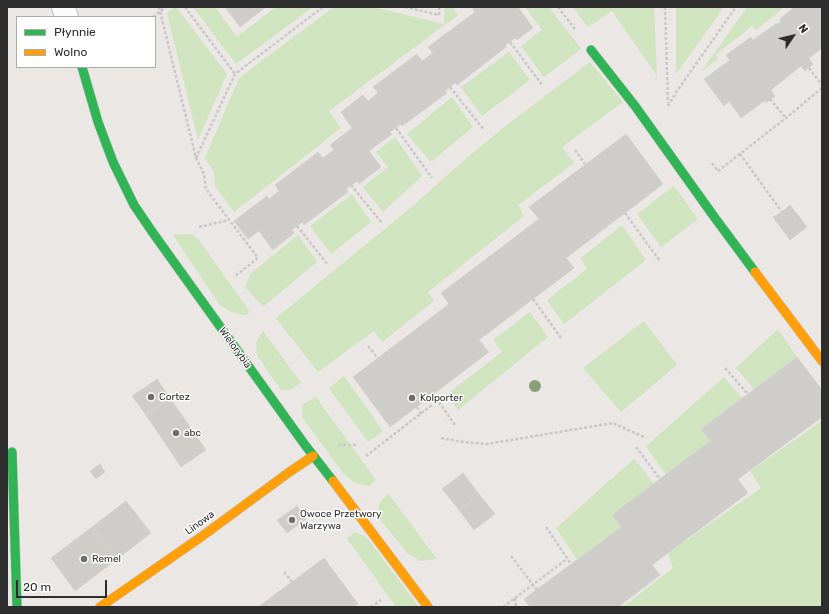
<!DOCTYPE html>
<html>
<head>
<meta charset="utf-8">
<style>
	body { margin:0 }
	#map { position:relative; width:829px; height:614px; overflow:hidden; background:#eae7e4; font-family:Rubik,sans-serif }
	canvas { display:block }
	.frame { position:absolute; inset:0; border:8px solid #2d2d2d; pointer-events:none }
	.legend { position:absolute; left:16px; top:16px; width:140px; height:52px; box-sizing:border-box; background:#fff; border:1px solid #ababab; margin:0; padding:5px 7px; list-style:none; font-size:12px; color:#2d2d2d }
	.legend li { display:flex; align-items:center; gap:8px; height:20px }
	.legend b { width:20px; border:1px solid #ababab }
	.north { position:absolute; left:773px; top:16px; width:40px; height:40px; -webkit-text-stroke:3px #fff; paint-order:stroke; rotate:55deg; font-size:11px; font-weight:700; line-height:16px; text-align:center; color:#2d2d2d }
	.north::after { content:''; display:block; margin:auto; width:14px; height:18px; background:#2d2d2d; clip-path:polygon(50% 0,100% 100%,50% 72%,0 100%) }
	.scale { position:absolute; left:16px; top:580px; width:91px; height:18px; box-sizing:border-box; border:2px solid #2d2d2d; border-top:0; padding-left:5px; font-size:12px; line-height:14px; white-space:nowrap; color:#2d2d2d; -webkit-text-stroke:3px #fff; paint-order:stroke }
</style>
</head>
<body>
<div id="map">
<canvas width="829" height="614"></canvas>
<div class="frame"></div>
<ul class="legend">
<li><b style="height:5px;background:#30b455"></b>Płynnie</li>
<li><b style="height:5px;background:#ff9f0a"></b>Wolno</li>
</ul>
<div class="north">N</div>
<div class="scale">20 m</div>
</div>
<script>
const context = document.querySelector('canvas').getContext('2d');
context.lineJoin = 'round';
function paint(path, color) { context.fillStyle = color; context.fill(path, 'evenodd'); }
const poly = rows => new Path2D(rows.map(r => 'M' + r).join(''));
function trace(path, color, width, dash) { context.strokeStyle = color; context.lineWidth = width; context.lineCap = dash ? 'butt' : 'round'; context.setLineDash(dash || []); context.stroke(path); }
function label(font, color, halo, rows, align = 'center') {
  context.font = font + ' Rubik,sans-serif'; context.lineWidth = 3; context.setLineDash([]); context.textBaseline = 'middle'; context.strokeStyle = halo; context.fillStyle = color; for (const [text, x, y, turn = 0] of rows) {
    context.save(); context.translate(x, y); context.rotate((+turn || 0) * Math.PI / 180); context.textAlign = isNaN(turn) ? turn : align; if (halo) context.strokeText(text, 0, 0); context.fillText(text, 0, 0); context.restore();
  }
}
paint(poly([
	[175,7,176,7,227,74,198,140,167,13],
	[193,7,215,7,237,37,276,7,313,7,236,64],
	[334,7,373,7,444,24,445,7,452,7,458,15,329,111,341,128,234,212,215,186,214,172,205,158,239,78],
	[525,7,549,7,581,49,544,77,521,46,542,30],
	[573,7,654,7,657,76,612,11,588,27],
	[676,7,724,7,676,74],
	[747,7,782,7,783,8,756,30,752,26,715,55,718,59,701,72],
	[509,52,530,80,482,116,461,87],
	[590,62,623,102,562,147,574,163,518,205,524,216,428,292,434,301,382,342,374,331,318,372,276,318,414,205,456,167,504,127],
	[452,97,473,127,431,162,407,134],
	[395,137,422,176,383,212,363,187,388,167,376,152],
	[674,186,698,219,661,247,637,214],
	[352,194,371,222,331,254,310,226],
	[622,225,646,260,564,324,547,300,587,269,581,258],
	[191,234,199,240,250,312,245,315,231,312,219,304,173,235],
	[298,235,317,262,263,307,245,287,250,274],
	[530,312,548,337,458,410,446,395,502,352,493,340],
	[644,321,677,365,621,412,583,368],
	[778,329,797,357,754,389,736,368],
	[263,331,301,383,290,390,281,390,257,355,256,342],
	[344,376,383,431,368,442,329,388],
	[724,377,742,398,701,429,710,441,666,475,646,446],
	[316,397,376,480,369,486,355,483,343,473,302,417,302,405],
	[822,421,822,607,623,607,673,568,668,553,761,488,750,471],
	[634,459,654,484,612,515,621,527,577,559,556,528],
	[388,493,437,559,421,561,408,554,378,517,379,504],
	[355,532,366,537,419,607,396,607,347,538]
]), '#d0e4bf');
const building = poly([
	[225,7,266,7,240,27,225,7],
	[472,7,518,7,533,28,517,40,515,38,510,42,505,45,506,47,457,85,455,83,445,91,447,93,402,126,401,124,390,132,392,134,369,151,381,167,359,184,357,181,346,189,348,192,304,225,302,222,292,230,294,233,273,250,259,231,248,239,234,221,267,196,269,199,279,191,275,185,318,152,323,158,334,150,330,145,352,128,341,112,363,95,368,101,378,93,373,87,417,54,422,61,433,53,428,47,475,12,472,7],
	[794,7,822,7,822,48,809,58,813,64,805,71,801,66,771,90,775,96,766,103,764,101,741,118,729,101,724,106,704,79,730,60,726,55,751,37,753,40,777,23,778,24,781,21,780,19,794,7],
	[626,134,663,184,566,258,574,268,479,340,489,352,390,427,353,377,449,304,441,293,539,219,529,207,626,134],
	[790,205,807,227,790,240,773,217,782,212,790,205],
	[797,357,822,390,822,417,738,479,748,493,652,565,660,575,618,607,530,607,524,599,621,527,612,515,710,441,701,429,797,357],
	[157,379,170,398,146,415,132,396,157,379],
	[170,398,206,450,181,467,146,415,170,398],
	[100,464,105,472,96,479,90,471,100,464],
	[463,473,479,494,459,510,442,489,463,473],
	[479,494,495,514,474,530,459,510,479,494],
	[126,501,151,533,116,560,92,527,126,501],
	[297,506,306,519,287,533,277,520,297,506],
	[92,527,116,560,75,591,51,558,92,527],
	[324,558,358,604,353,607,258,607,324,558]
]);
paint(building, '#cfcdca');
trace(building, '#d5d3d0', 1);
const street = poly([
	[63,7,67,17]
]);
const fast = poly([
	[591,50,635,106,715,218,755,272],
	[82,67,98,122,113,162,134,205,153,233,305,445,333,481],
	[12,452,17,607]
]);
const slow = poly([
	[755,272,822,361],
	[333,481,428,607],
	[100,607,201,537,288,473,313,456]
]);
trace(street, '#c4c3c3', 24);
trace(fast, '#c4c3c3', 10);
trace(slow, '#c4c3c3', 10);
trace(poly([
	[159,7,196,158,204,174,206,189,258,258,234,277],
	[185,7,235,74],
	[405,7,439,15,439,7],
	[558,7,575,29],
	[665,7,668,103],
	[153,17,166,7],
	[510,42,543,86],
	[809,68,822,85],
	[450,87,484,130],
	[770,99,786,118],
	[668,106,677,91,736,7],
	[396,128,432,178],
	[575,150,585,164],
	[740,154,782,212],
	[196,158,235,74,323,7],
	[712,163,718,171,786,118,822,88],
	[351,185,382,223],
	[625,213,659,260],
	[297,226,328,265],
	[199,227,229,220],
	[533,299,561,338],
	[368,346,378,358],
	[725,368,748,394],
	[433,394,455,425],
	[417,407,421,414],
	[441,438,463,442,487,444,613,423,646,438],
	[338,445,358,445],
	[636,447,660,479],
	[366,456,437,401],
	[546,527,571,564],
	[511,556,537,590],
	[284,572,292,582],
	[515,598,516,607],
	[371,607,381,600],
	[503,607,567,559]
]), '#c8c8c8', 2.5, [3, 2]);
trace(street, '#fcfbfb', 22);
trace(fast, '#30b455', 9);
trace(slow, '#ff9f0a', 9);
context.fillStyle = '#86a178';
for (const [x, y] of [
	[535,386]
]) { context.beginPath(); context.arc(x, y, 6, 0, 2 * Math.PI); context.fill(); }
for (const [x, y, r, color] of [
	[151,397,4,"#6f6e6d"],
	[412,398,4,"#6f6e6d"],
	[176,433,4,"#6f6e6d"],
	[292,520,4,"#6f6e6d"],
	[84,559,4,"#6f6e6d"]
]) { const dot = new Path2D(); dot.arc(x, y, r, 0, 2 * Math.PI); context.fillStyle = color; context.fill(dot); trace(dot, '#fff', 1.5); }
label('10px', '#2d2d2d', '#fff', [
	["Wielorybia",235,348,54],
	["Linowa",200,523,-36]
]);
label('10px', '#2d2d2d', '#fff', [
	["Cortez",159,397],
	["Kolporter",420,398],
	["abc",184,433],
	["Owoce Przetwory",300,514],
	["Warzywa",300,526],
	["Remel",92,559]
], 'left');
</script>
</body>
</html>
